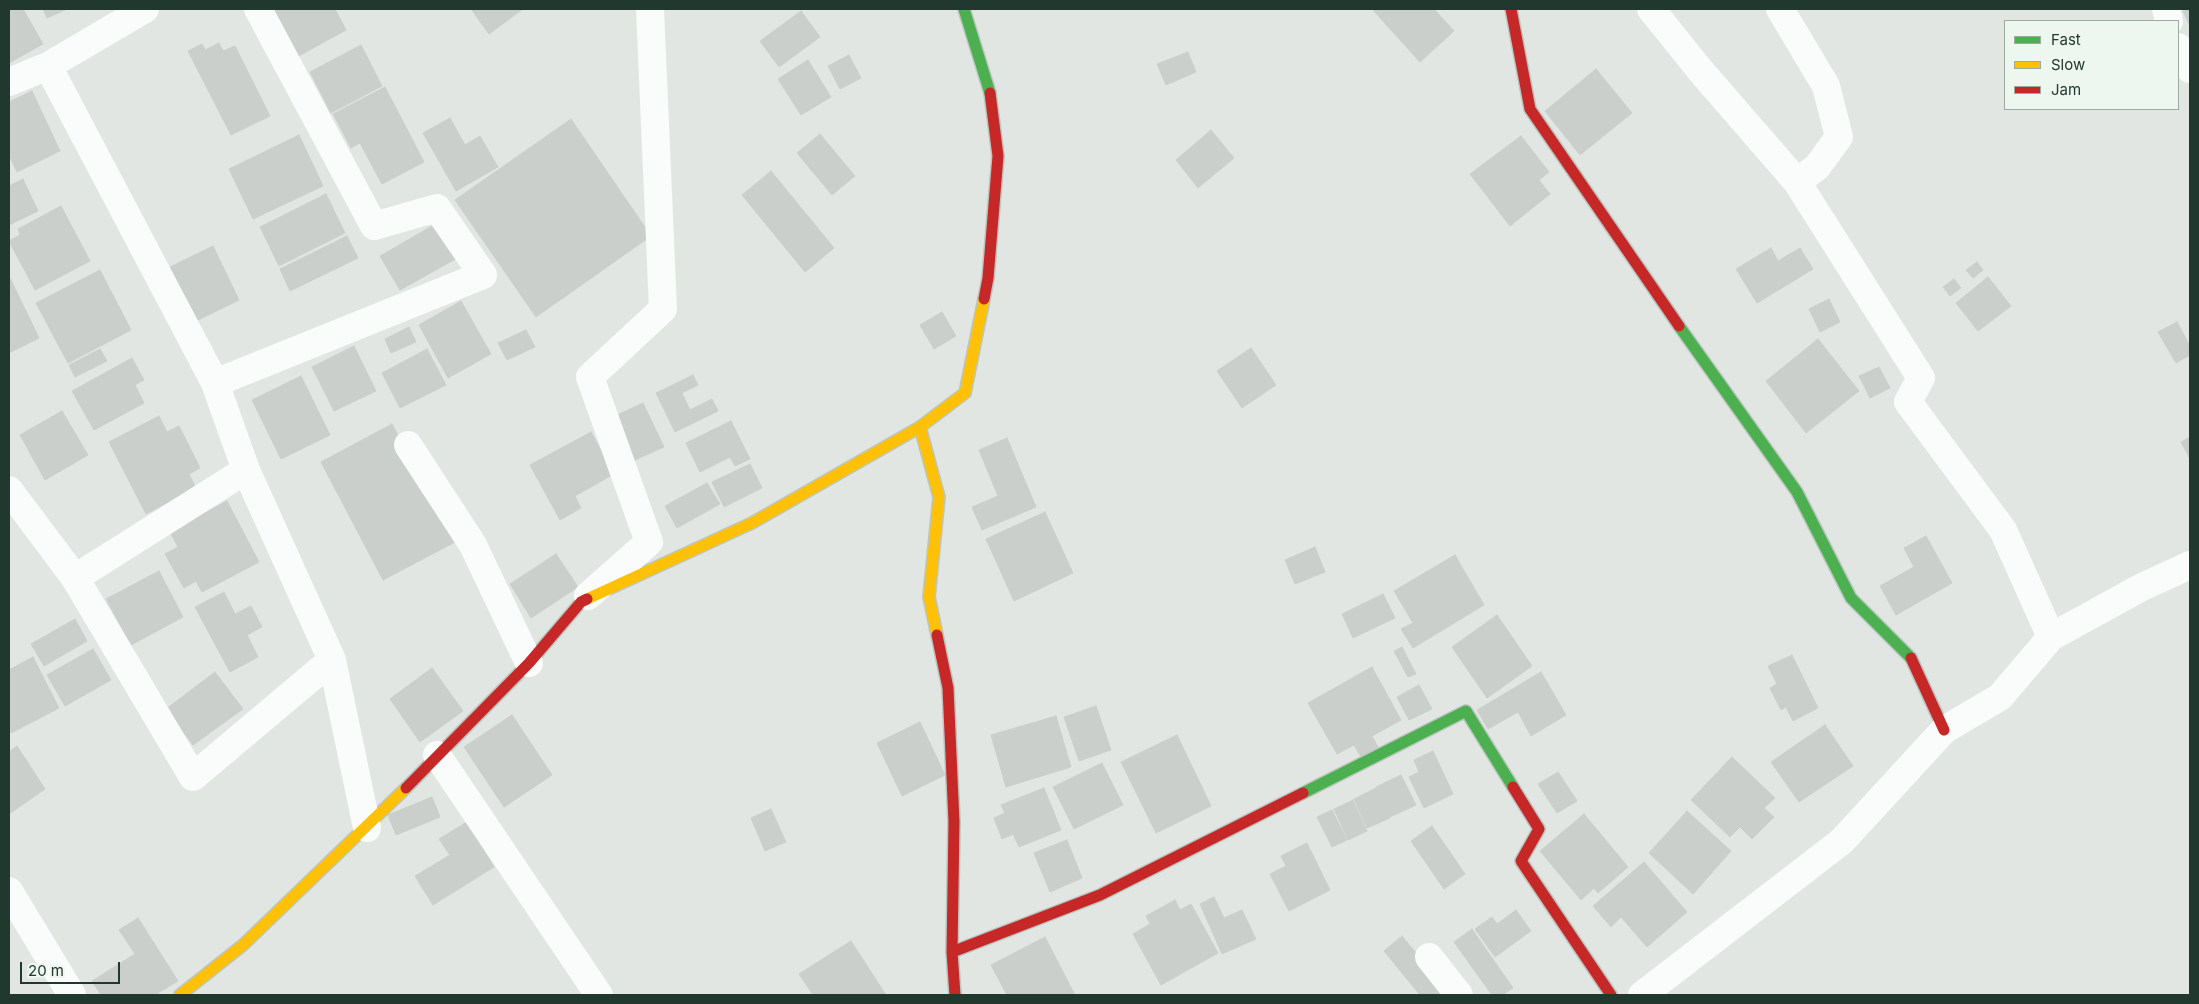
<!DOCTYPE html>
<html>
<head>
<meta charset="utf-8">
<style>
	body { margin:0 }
	#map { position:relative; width:2199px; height:1004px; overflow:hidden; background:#e1e6e3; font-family:Inter,sans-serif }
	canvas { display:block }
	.frame { position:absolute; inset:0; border:10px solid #20382d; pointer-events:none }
	.legend { position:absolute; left:2004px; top:20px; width:175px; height:90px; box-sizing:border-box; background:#eef6f0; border:1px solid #9caaa2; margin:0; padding:6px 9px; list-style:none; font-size:15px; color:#20382d }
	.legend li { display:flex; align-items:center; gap:10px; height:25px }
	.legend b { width:25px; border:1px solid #9caaa2 }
	.scale { position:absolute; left:20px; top:962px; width:100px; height:22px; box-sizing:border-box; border:2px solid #20382d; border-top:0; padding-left:6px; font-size:15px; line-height:18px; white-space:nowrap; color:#20382d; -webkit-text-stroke:4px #eef6f0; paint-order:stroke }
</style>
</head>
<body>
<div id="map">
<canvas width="2199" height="1004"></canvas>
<div class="frame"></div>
<ul class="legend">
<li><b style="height:6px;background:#4caf50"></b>Fast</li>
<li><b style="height:6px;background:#ffc107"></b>Slow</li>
<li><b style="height:6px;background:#c62828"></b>Jam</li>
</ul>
<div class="scale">20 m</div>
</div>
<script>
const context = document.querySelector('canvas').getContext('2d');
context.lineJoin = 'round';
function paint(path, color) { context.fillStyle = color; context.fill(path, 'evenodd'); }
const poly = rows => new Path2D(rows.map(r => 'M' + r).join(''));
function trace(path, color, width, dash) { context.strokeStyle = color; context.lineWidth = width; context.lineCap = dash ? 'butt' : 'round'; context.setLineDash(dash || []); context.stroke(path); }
const building = poly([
	[9,9,23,9,43,44,9,63,9,9],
	[43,9,67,9,47,18,43,9],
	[271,9,335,9,346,30,297,57,271,9],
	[471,9,523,9,489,34,471,9],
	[1372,9,1434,9,1454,31,1420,62,1372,9],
	[2190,9,2190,26,2183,11,2190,9],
	[801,11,820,37,779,67,760,41,801,11],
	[219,43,223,51,235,46,270,116,231,135,188,51,202,44,205,50,219,43],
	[361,45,382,86,331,113,310,72,361,45],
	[1188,52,1196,72,1166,85,1157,64,1188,52],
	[849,55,861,78,840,89,828,66,849,55],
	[808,60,831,97,801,115,778,79,808,60],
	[1596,69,1632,113,1580,155,1545,111,1596,69],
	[385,87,424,162,382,184,360,143,351,148,333,114,385,87],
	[32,91,60,151,17,172,9,155,9,102,32,91],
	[450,118,465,145,480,136,498,167,456,191,423,133,450,118],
	[571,119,651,236,536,317,455,200,571,119],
	[1211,130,1234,158,1198,188,1176,160,1211,130],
	[820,134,855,176,832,195,797,153,820,134],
	[299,135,323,186,253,219,229,169,299,135],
	[1521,136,1549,172,1539,180,1550,194,1510,226,1470,174,1521,136],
	[771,171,834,248,805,272,742,195,771,171],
	[23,179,38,211,9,225,9,186,23,179],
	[326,194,345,233,279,266,260,227,326,194],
	[61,206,90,261,35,290,9,241,20,235,18,229,61,206],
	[439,222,459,257,400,290,380,256,439,222],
	[347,236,358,258,290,291,280,269,347,236],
	[213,246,239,300,196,321,170,267,213,246],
	[1771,248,1778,261,1800,248,1813,269,1757,303,1736,269,1771,248],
	[1977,262,1983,270,1973,278,1966,270,1977,262],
	[100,270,131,330,68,363,36,303,100,270],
	[9,276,39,338,9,353,9,276],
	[1988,277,2011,306,1978,331,1956,303,1988,277],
	[1954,279,1961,288,1950,296,1943,287,1954,279],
	[1829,299,1840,322,1820,332,1809,309,1829,299],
	[461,301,491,354,448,378,419,325,461,301],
	[942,312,956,336,934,349,920,325,942,312],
	[2177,322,2190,346,2190,355,2176,363,2158,332,2177,322],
	[409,327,416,342,391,353,385,339,409,327],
	[526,330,535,347,507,360,498,343,526,330],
	[1818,339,1859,391,1806,433,1766,381,1818,339],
	[354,346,376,391,334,411,312,367,354,346],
	[1251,348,1276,385,1242,408,1217,371,1251,348],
	[100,349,107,361,75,377,69,365,100,349],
	[427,349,446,385,400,408,382,373,427,349],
	[132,358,144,380,135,385,144,403,94,430,72,391,132,358],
	[1879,367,1890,388,1870,398,1859,376,1879,367],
	[693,375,698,385,682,393,690,410,712,399,718,411,675,432,656,393,693,375],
	[301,376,330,435,281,459,252,400,301,376],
	[643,403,664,447,635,460,615,416,643,403],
	[62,411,88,455,45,480,20,435,62,411],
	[159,416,167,432,179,426,200,468,189,474,196,488,146,514,109,442,159,416],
	[731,421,750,459,735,466,730,457,700,472,686,443,731,421],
	[392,424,455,542,383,580,321,462,392,424],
	[591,432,614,474,575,496,581,508,560,520,530,465,591,432],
	[2190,437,2190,459,2181,442,2190,437],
	[1007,438,1036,507,982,530,972,507,998,496,979,450,1007,438],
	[750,464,762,488,724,507,712,482,750,464],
	[707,483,720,504,677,528,665,506,707,483],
	[227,501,259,562,202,592,196,581,184,588,165,554,178,547,170,532,227,501],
	[1045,512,1073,573,1014,601,986,539,1045,512],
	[1926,536,1952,583,1896,615,1880,586,1914,567,1904,548,1926,536],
	[1315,547,1325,572,1295,584,1285,560,1315,547],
	[556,554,578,587,531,618,510,584,556,554],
	[1455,555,1484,605,1413,648,1401,629,1413,623,1394,591,1455,555],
	[159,571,183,617,131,645,106,599,159,571],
	[224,592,235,614,251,606,262,627,247,635,258,657,230,672,195,607,224,592],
	[1383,594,1395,618,1353,638,1342,614,1383,594],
	[1497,615,1532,666,1487,698,1452,647,1497,615],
	[75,619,87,641,44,666,31,644,75,619],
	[1402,647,1416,674,1408,677,1394,651,1402,647],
	[93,649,111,680,65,706,47,675,93,649],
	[1792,655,1818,708,1793,721,1786,707,1781,710,1770,688,1777,684,1768,666,1792,655],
	[33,657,59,708,11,733,9,728,9,670,33,657],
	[1372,667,1401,720,1372,736,1378,747,1361,757,1354,745,1337,754,1308,703,1372,667],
	[432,668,463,711,420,742,390,699,432,668],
	[215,672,243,709,193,745,166,709,215,672],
	[1541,672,1566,715,1531,736,1518,712,1488,729,1477,710,1541,672],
	[1419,685,1432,709,1409,720,1397,697,1419,685],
	[1096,706,1111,750,1079,761,1064,717,1096,706],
	[512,715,552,775,504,807,464,747,512,715],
	[1056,716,1071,767,1006,787,991,735,1056,716],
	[920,722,945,775,902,796,877,743,920,722],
	[1825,725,1853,766,1799,802,1771,762,1825,725],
	[1177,735,1211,806,1156,833,1121,762,1177,735],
	[17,746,45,789,9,814,9,752,17,746],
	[1433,751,1453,794,1424,808,1409,777,1419,772,1414,760,1433,751],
	[1732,757,1775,798,1764,808,1774,817,1752,839,1740,827,1730,837,1691,800,1732,757],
	[1102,763,1123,805,1074,829,1053,787,1102,763],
	[1558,772,1577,801,1557,813,1538,784,1558,772],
	[1401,775,1416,805,1390,817,1376,787,1401,775],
	[1044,788,1061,830,1019,847,1013,834,1002,839,994,818,1005,813,1001,805,1044,788],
	[1376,788,1390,818,1367,828,1354,799,1376,788],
	[432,797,440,817,396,835,388,815,432,797],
	[1353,800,1367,831,1348,840,1334,809,1353,800],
	[771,809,786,842,765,851,751,818,771,809],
	[1332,810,1347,840,1332,847,1317,817,1332,810],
	[1687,811,1731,851,1693,894,1649,853,1687,811],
	[1584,814,1628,867,1598,893,1594,888,1581,900,1540,851,1584,814],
	[467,822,494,867,433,905,415,876,450,855,439,839,467,822],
	[1432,826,1465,874,1444,889,1411,841,1432,826],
	[1067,840,1082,878,1050,892,1034,853,1067,840],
	[1307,843,1330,890,1289,911,1270,874,1286,866,1281,856,1307,843],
	[1644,862,1687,912,1647,947,1621,917,1611,927,1593,906,1644,862],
	[1214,897,1224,918,1242,910,1256,939,1222,954,1200,904,1214,897],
	[1175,900,1180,910,1191,904,1218,953,1161,985,1133,934,1150,924,1146,916,1175,900],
	[1516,910,1531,931,1495,957,1475,929,1492,917,1497,924,1516,910],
	[138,918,178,981,155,995,101,995,92,981,135,954,119,930,138,918],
	[1472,929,1513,988,1502,995,1492,995,1454,942,1472,929],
	[1402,936,1451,995,1420,995,1384,951,1402,936],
	[1045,937,1075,995,1007,995,991,965,1045,937],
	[851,941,886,995,813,995,799,974,851,941]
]);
paint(building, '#cacfcc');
trace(building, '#c9cfcc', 1);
const fast = poly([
	[964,9,990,93],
	[1679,326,1797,492,1851,598,1911,658],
	[1303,793,1466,711,1513,787]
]);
const slow = poly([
	[587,599,752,523,920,427],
	[937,635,929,597,939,497,920,427,965,393,984,299],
	[180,995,243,945,406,788]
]);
const jam = poly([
	[1511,9,1530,109,1679,326],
	[984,299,988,278,998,156,990,93],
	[937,635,948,688,954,822,952,952,955,995],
	[1911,658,1944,730],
	[1513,787,1539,829,1521,861,1611,995],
	[406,788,529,663,581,602,587,599],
	[952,952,1100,895,1303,793]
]);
trace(fast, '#bcc6c1', 14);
trace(slow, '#bcc6c1', 14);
trace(jam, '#bcc6c1', 14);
trace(poly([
	[1651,9,1700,70,1797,182,1921,378,1908,402,2003,530,2051,637],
	[1780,9,1826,86,1839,137,1817,167,1797,182],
	[2166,9,2169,21],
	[2178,47,2190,69],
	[48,66,215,383,246,470,332,660,367,828],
	[9,82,48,66,145,9],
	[215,383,483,275,437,208,374,226,258,9],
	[408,445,473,545,529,663],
	[9,490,75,578,193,777,332,660],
	[75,578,246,470],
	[588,596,649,542,590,377,663,309,650,9],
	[437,755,599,995],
	[9,891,72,995],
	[1429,957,1459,995],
	[1642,995,1842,841,1944,730,2000,697,2051,637,2142,587,2190,565]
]), '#fafbfb', 28);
trace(fast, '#4caf50', 11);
trace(slow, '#ffc107', 11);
trace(jam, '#c62828', 11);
</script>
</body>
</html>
